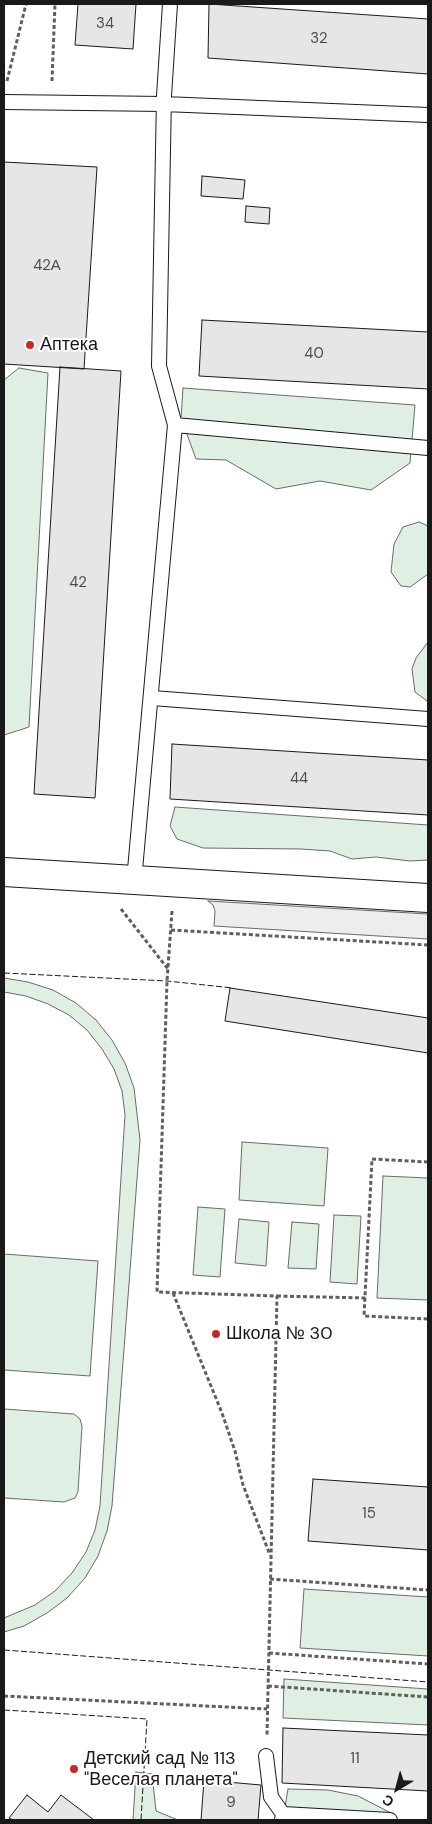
<!DOCTYPE html>
<html>
<head>
<meta charset="utf-8">
<style>
	body { margin:0 }
	#map { position:relative; width:432px; height:1824px; overflow:hidden; background:#fff; font-family:"DM Sans",sans-serif }
	canvas { display:block }
	.frame { position:absolute; inset:0; border:5px solid #1a1a1a; pointer-events:none }
	.north { position:absolute; left:372px; top:1764px; width:50px; height:50px; -webkit-text-stroke:4px #fff; paint-order:stroke; rotate:217deg; font-size:14px; font-weight:700; line-height:20px; text-align:center; color:#1a1a1a }
	.north::after { content:''; display:block; margin:auto; width:18px; height:22px; background:#1a1a1a; clip-path:polygon(50% 0,100% 100%,50% 72%,0 100%) }
</style>
</head>
<body>
<div id="map">
<canvas width="432" height="1824"></canvas>
<div class="frame"></div>
<div class="north">С</div>
</div>
<script>
const context = document.querySelector('canvas').getContext('2d');
context.lineJoin = 'round';
function paint(path, color) { context.fillStyle = color; context.fill(path, 'evenodd'); }
const poly = rows => new Path2D(rows.map(r => 'M' + r).join(''));
function trace(path, color, width, dash) { context.strokeStyle = color; context.lineWidth = width; context.lineCap = dash ? 'butt' : 'round'; context.setLineDash(dash || []); context.stroke(path); }
function label(font, color, halo, rows, align = 'center') {
  context.font = font + ' "DM Sans",sans-serif'; context.lineWidth = 4; context.setLineDash([]); context.textBaseline = 'middle'; context.strokeStyle = halo; context.fillStyle = color; for (const [text, x, y, turn = 0] of rows) {
    context.save(); context.translate(x, y); context.rotate((+turn || 0) * Math.PI / 180); context.textAlign = isNaN(turn) ? turn : align; if (halo) context.strokeText(text, 0, 0); context.fillText(text, 0, 0); context.restore();
  }
}
const green = poly([
	[19,368,48,373,29,727,4,735,4,380,19,368],
	[183,388,415,405,410,463,371,490,320,481,276,489,226,460,196,459,181,418,183,388],
	[419,522,428,526,428,574,410,587,401,586,391,572,394,544,403,527,419,522],
	[428,642,428,701,427,701,415,692,412,669,416,658,428,642],
	[175,807,428,825,428,860,410,861,376,857,352,859,330,851,301,849,203,848,177,839,170,826,175,807],
	[4,978,28,982,53,990,76,1003,96,1020,112,1040,125,1063,134,1088,140,1140,112,1506,107,1531,98,1556,85,1578,67,1598,47,1613,24,1626,4,1632,4,1618,35,1605,55,1591,72,1573,86,1552,95,1530,100,1506,125,1115,122,1091,114,1069,102,1049,87,1030,69,1015,48,1004,26,996,4,992,4,978],
	[242,1142,328,1148,324,1206,239,1200,242,1142],
	[383,1176,428,1178,428,1300,377,1298,383,1176],
	[198,1207,225,1209,220,1277,193,1275,198,1207],
	[334,1215,361,1216,357,1284,330,1282,334,1215],
	[239,1219,269,1222,266,1266,235,1263,239,1219],
	[292,1222,319,1224,316,1269,288,1268,292,1222],
	[4,1254,98,1261,90,1376,4,1370,4,1254],
	[4,1409,74,1414,80,1419,82,1426,78,1492,75,1498,64,1502,4,1498,4,1409],
	[304,1589,428,1597,428,1656,300,1648,304,1589],
	[284,1679,428,1689,428,1725,283,1718,284,1679],
	[136,1772,152,1774,156,1811,178,1820,133,1820,136,1772],
	[288,1789,328,1790,358,1796,393,1814,276,1820,285,1807,288,1789]
]);
paint(green, '#e0efe3');
trace(green, '#6a6a6a', 1);
const parking = poly([
	[208,901,428,914,428,939,214,926,215,911,213,905,208,901]
]);
paint(parking, '#ededed');
trace(parking, '#6a6a6a', 1);
const building = poly([
	[78,4,136,4,133,49,75,45,78,4],
	[209,4,428,19,428,74,208,58,209,4],
	[4,162,97,167,84,369,4,364,4,162],
	[202,176,245,180,243,199,201,196,202,176],
	[246,206,270,208,269,224,245,222,246,206],
	[202,320,428,332,428,389,199,376,202,320],
	[60,367,121,371,95,798,34,794,60,367],
	[172,744,428,760,428,815,170,799,172,744],
	[230,988,428,1018,428,1053,225,1021,230,988],
	[313,1479,428,1487,428,1550,308,1541,313,1479],
	[283,1728,428,1735,428,1791,282,1783,283,1728],
	[204,1780,261,1785,258,1820,201,1820,204,1780],
	[27,1795,48,1812,61,1795,94,1820,13,1820,9,1818,27,1795]
]);
paint(building, '#e6e6e6');
trace(building, '#1a1a1a', 1);
const service = poly([
	[4,102,164,104,428,115],
	[175,425,428,448],
	[152,698,428,719],
	[134,881,175,425,159,366,164,96,170,4],
	[266,1756,271,1797,283,1814],
	[282,1820,283,1814,390,1820]
]);
const minor = poly([
	[4,872,428,898]
]);
trace(service, '#1a1a1a', 16);
trace(minor, '#1a1a1a', 30);
trace(poly([
	[7,81,26,4],
	[52,81,55,4],
	[121,909,168,969],
	[172,911,167,981,157,1292,277,1296,267,1735],
	[171,930,428,945],
	[428,1162,372,1159,364,1316,428,1319],
	[173,1293,222,1413,235,1451,243,1485,270,1555],
	[277,1296,366,1298],
	[270,1579,428,1590],
	[269,1653,428,1664],
	[268,1686,428,1697],
	[4,1696,267,1709]
]), '#5f5f5f', 3, [4, 2.5]);
trace(service, '#fff', 14);
trace(minor, '#fff', 28);
trace(poly([
	[4,973,167,981,233,988],
	[4,1650,428,1682],
	[4,1710,147,1719,141,1820]
]), '#1a1a1a', 1, [6, 2.5]);
for (const [x, y, r, color] of [
	[30,345,5,"#c62828"],
	[216,1334,5,"#c62828"],
	[74,1769,5,"#c62828"]
]) { const dot = new Path2D(); dot.arc(x, y, r, 0, 2 * Math.PI); context.fillStyle = color; context.fill(dot); trace(dot, '#fff', 2); }
label('15px', '#4d4d4d', null, [
	["34",105,24],
	["32",319,39],
	["42А",47,266],
	["40",314,354],
	["42",78,583],
	["44",299,779],
	["15",369,1514],
	["11",355,1759],
	["9",231,1803]
]);
label('18px', '#1a1a1a', '#fff', [
	["Аптека",40,345],
	["Школа № 30",226,1334],
	["Детский сад № 113",84,1759],
	["\"Веселая планета\"",84,1780]
], 'left');
</script>
</body>
</html>
